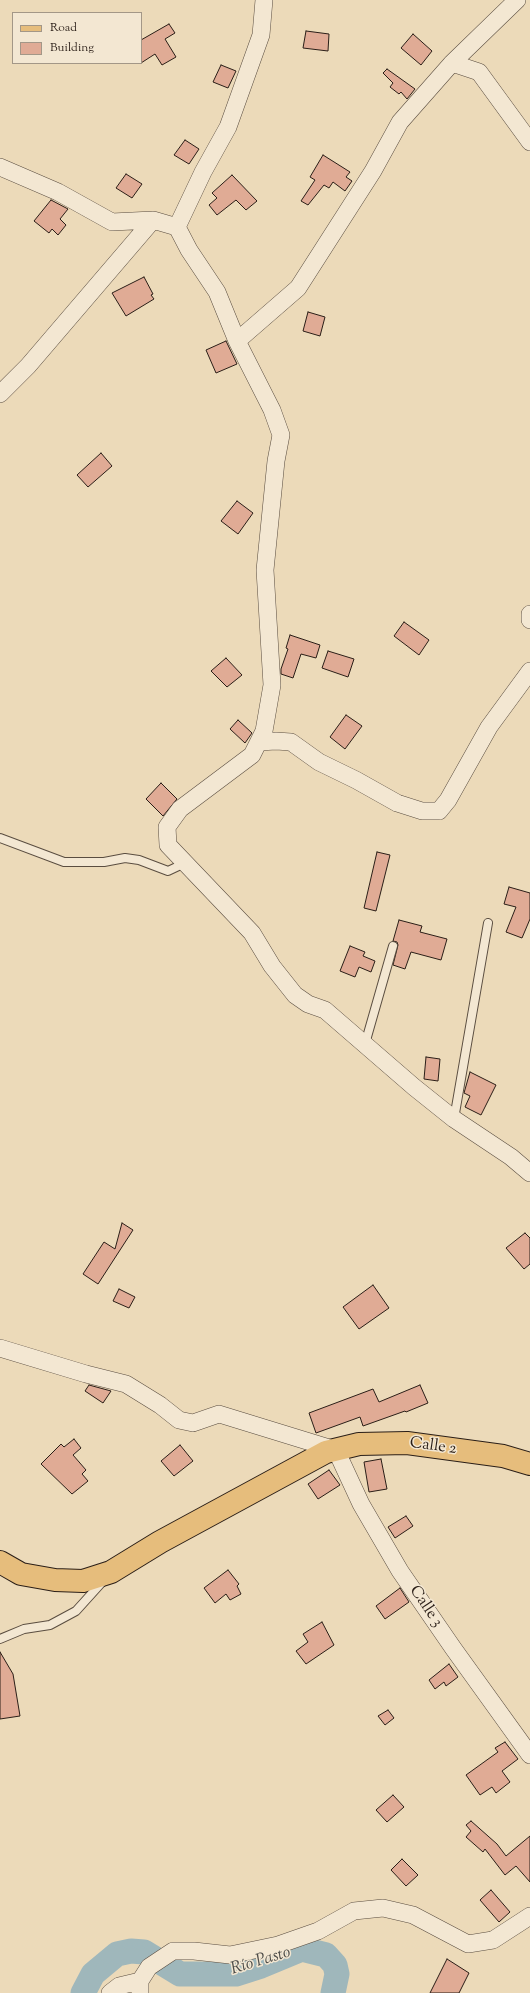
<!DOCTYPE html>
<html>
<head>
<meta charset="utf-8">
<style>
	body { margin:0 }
	#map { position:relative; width:530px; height:1993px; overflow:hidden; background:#ecdab9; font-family:"Sorts Mill Goudy",serif }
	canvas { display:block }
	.legend { position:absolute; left:12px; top:12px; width:130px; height:52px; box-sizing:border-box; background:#f3e7d2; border:1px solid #a39787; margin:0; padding:5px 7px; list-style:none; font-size:12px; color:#2a1e17 }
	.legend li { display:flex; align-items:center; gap:8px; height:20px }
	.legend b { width:20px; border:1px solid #a39787 }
</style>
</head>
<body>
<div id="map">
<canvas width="530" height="1993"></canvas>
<ul class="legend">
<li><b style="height:5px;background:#e6bd7c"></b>Road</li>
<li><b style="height:11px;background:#e0ab95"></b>Building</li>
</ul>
</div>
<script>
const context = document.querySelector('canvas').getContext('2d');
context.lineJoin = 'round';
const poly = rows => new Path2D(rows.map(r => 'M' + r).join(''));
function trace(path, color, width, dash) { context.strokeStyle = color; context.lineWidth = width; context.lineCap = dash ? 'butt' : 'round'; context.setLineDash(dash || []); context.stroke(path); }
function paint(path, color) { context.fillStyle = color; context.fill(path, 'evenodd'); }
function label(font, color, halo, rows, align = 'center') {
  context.font = font + ' "Sorts Mill Goudy",serif'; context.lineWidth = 3; context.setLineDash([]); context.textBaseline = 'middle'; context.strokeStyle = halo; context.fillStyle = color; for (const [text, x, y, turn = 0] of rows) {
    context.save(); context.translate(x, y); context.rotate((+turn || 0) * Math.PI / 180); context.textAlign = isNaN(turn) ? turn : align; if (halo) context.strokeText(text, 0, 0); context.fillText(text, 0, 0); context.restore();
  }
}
trace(poly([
	[83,1993,93,1974,117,1954,131,1951,144,1952,180,1974,236,1974,261,1966,302,1949,326,1955,335,1965,337,1974,333,1993]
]), '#9fb7bb', 25);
const building = poly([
	[169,24,175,33,165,39,176,57,162,65,155,54,141,63,141,40,169,24],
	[306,31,329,34,328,51,303,48,306,31],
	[413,34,432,51,421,65,401,48,413,34],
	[221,65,236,71,228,88,213,82,221,65],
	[387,69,415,89,407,99,401,92,399,94,390,87,393,83,383,73,387,69],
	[185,140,199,149,189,164,174,155,185,140],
	[323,155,350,172,346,177,352,181,345,191,333,182,329,188,324,185,308,205,301,201,315,180,310,177,323,155],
	[126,174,142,184,132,198,116,188,126,174],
	[232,175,257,201,246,210,236,200,217,215,209,205,217,198,212,193,232,175],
	[51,200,68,209,60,219,66,225,58,235,52,229,49,233,34,221,51,200],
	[144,277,153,294,151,295,154,299,126,316,112,293,144,277],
	[308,312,325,317,320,336,303,331,308,312],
	[226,341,237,364,216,373,206,350,226,341],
	[101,453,112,466,88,487,77,475,101,453],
	[237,501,253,513,238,534,221,521,237,501],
	[404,622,429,640,419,655,394,636,404,622],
	[290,635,320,645,316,658,301,654,293,678,281,674,281,669,288,649,286,648,290,635],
	[328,651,354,659,348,677,322,668,328,651],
	[226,658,242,675,227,687,211,671,226,658],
	[346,715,362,726,345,749,330,737,346,715],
	[238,720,252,733,245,743,230,729,238,720],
	[161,783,177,799,163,816,146,799,161,783],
	[377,852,390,855,376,911,364,908,377,852],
	[509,887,530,893,530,919,522,938,506,932,516,907,504,904,509,887],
	[399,920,422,926,420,932,447,939,441,960,411,952,405,969,393,965,398,945,397,942,393,941,399,920],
	[350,946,365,952,363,956,375,961,371,972,359,967,355,977,340,971,350,946],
	[426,1057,440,1059,438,1081,424,1079,426,1057],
	[470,1072,496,1085,481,1115,465,1107,470,1096,464,1093,470,1072],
	[122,1223,133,1230,98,1284,83,1274,104,1242,115,1249,122,1223],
	[525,1233,530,1238,530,1264,524,1269,506,1248,525,1233],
	[373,1285,389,1308,359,1329,343,1307,373,1285],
	[119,1289,135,1297,129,1308,113,1301,119,1289],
	[89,1385,111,1391,103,1403,85,1391,89,1385],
	[420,1385,428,1403,406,1412,405,1411,363,1426,360,1417,316,1433,309,1413,373,1389,379,1402,420,1385],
	[74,1439,81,1448,73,1455,86,1470,82,1474,88,1481,72,1494,41,1464,61,1444,64,1447,74,1439],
	[180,1445,193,1461,174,1476,161,1461,180,1445],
	[381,1459,387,1489,369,1492,364,1462,381,1459],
	[329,1470,340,1485,318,1499,308,1484,329,1470],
	[406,1516,413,1526,395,1538,388,1527,406,1516],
	[228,1570,239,1584,237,1586,241,1594,230,1600,226,1594,215,1603,204,1588,228,1570],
	[400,1588,409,1602,385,1619,376,1606,400,1588],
	[322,1622,334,1645,306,1664,296,1651,308,1642,303,1634,322,1622],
	[0,1652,13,1674,20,1716,0,1719,0,1652],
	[449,1664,458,1677,446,1686,444,1682,435,1689,429,1680,449,1664],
	[388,1710,394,1718,385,1725,378,1716,388,1710],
	[505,1742,518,1759,502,1771,510,1782,496,1793,492,1787,480,1795,466,1775,498,1752,495,1748,505,1742],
	[393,1795,404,1807,387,1822,376,1810,393,1795],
	[471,1821,497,1844,506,1856,530,1836,530,1882,516,1866,505,1875,485,1849,483,1852,466,1837,471,1831,466,1825,471,1821],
	[402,1859,418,1875,406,1886,391,1870,402,1859],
	[491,1890,510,1912,499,1922,480,1900,491,1890],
	[447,1959,469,1973,459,1993,430,1993,447,1959]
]);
paint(building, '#e0ab95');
trace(building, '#2a1e17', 1);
const lane = poly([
	[0,838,64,862,104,862,125,858,139,860,168,871,185,863],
	[365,1044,393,946],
	[454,1119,488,923],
	[0,1639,24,1629,50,1625,76,1611,104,1580]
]);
const street = poly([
	[264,0,261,35,228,127,203,172,177,227,189,250,217,292,237,341,272,410,281,435,276,461,265,570,272,685,264,731,252,755,180,809,167,827,168,845,252,933,272,966,295,995,308,1004,325,1010,414,1087,454,1119,511,1157,530,1173],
	[452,63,479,72,530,142],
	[0,167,58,192,112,222,153,220,177,227],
	[237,341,298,288,373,171,400,122,452,63,517,0],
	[0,394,28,366,153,220],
	[530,614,530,620],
	[259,742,276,741,291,742,319,762,356,780,397,803,422,811,439,811,448,800,489,727,530,671],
	[0,1348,86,1374,126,1384,160,1405,179,1420,193,1423,219,1414,336,1450,361,1504,400,1571,453,1648,530,1755],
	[110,1993,119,1986,140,1981],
	[140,1993,140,1981,149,1967,173,1951,194,1951,230,1955,278,1945,318,1931,354,1911,383,1908,413,1915,468,1944,493,1940,530,1916]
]);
const primary = poly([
	[0,1562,21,1574,55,1580,83,1581,111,1572,160,1542,326,1452,359,1444,407,1443,503,1456,530,1464]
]);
trace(lane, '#5a4d40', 10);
trace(street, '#5a4d40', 18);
trace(primary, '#2a1e17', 24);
trace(lane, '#f3e7d2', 8);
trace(street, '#f3e7d2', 17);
trace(primary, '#e6bd7c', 22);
label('16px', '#2a1e17', '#f3e7d2', [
	["Calle 2",433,1447,8],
	["Calle 3",425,1607,56]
]);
label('italic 17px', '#4d4c48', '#f3e7d2', [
	["Río Pasto",261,1962,-17]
]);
</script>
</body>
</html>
